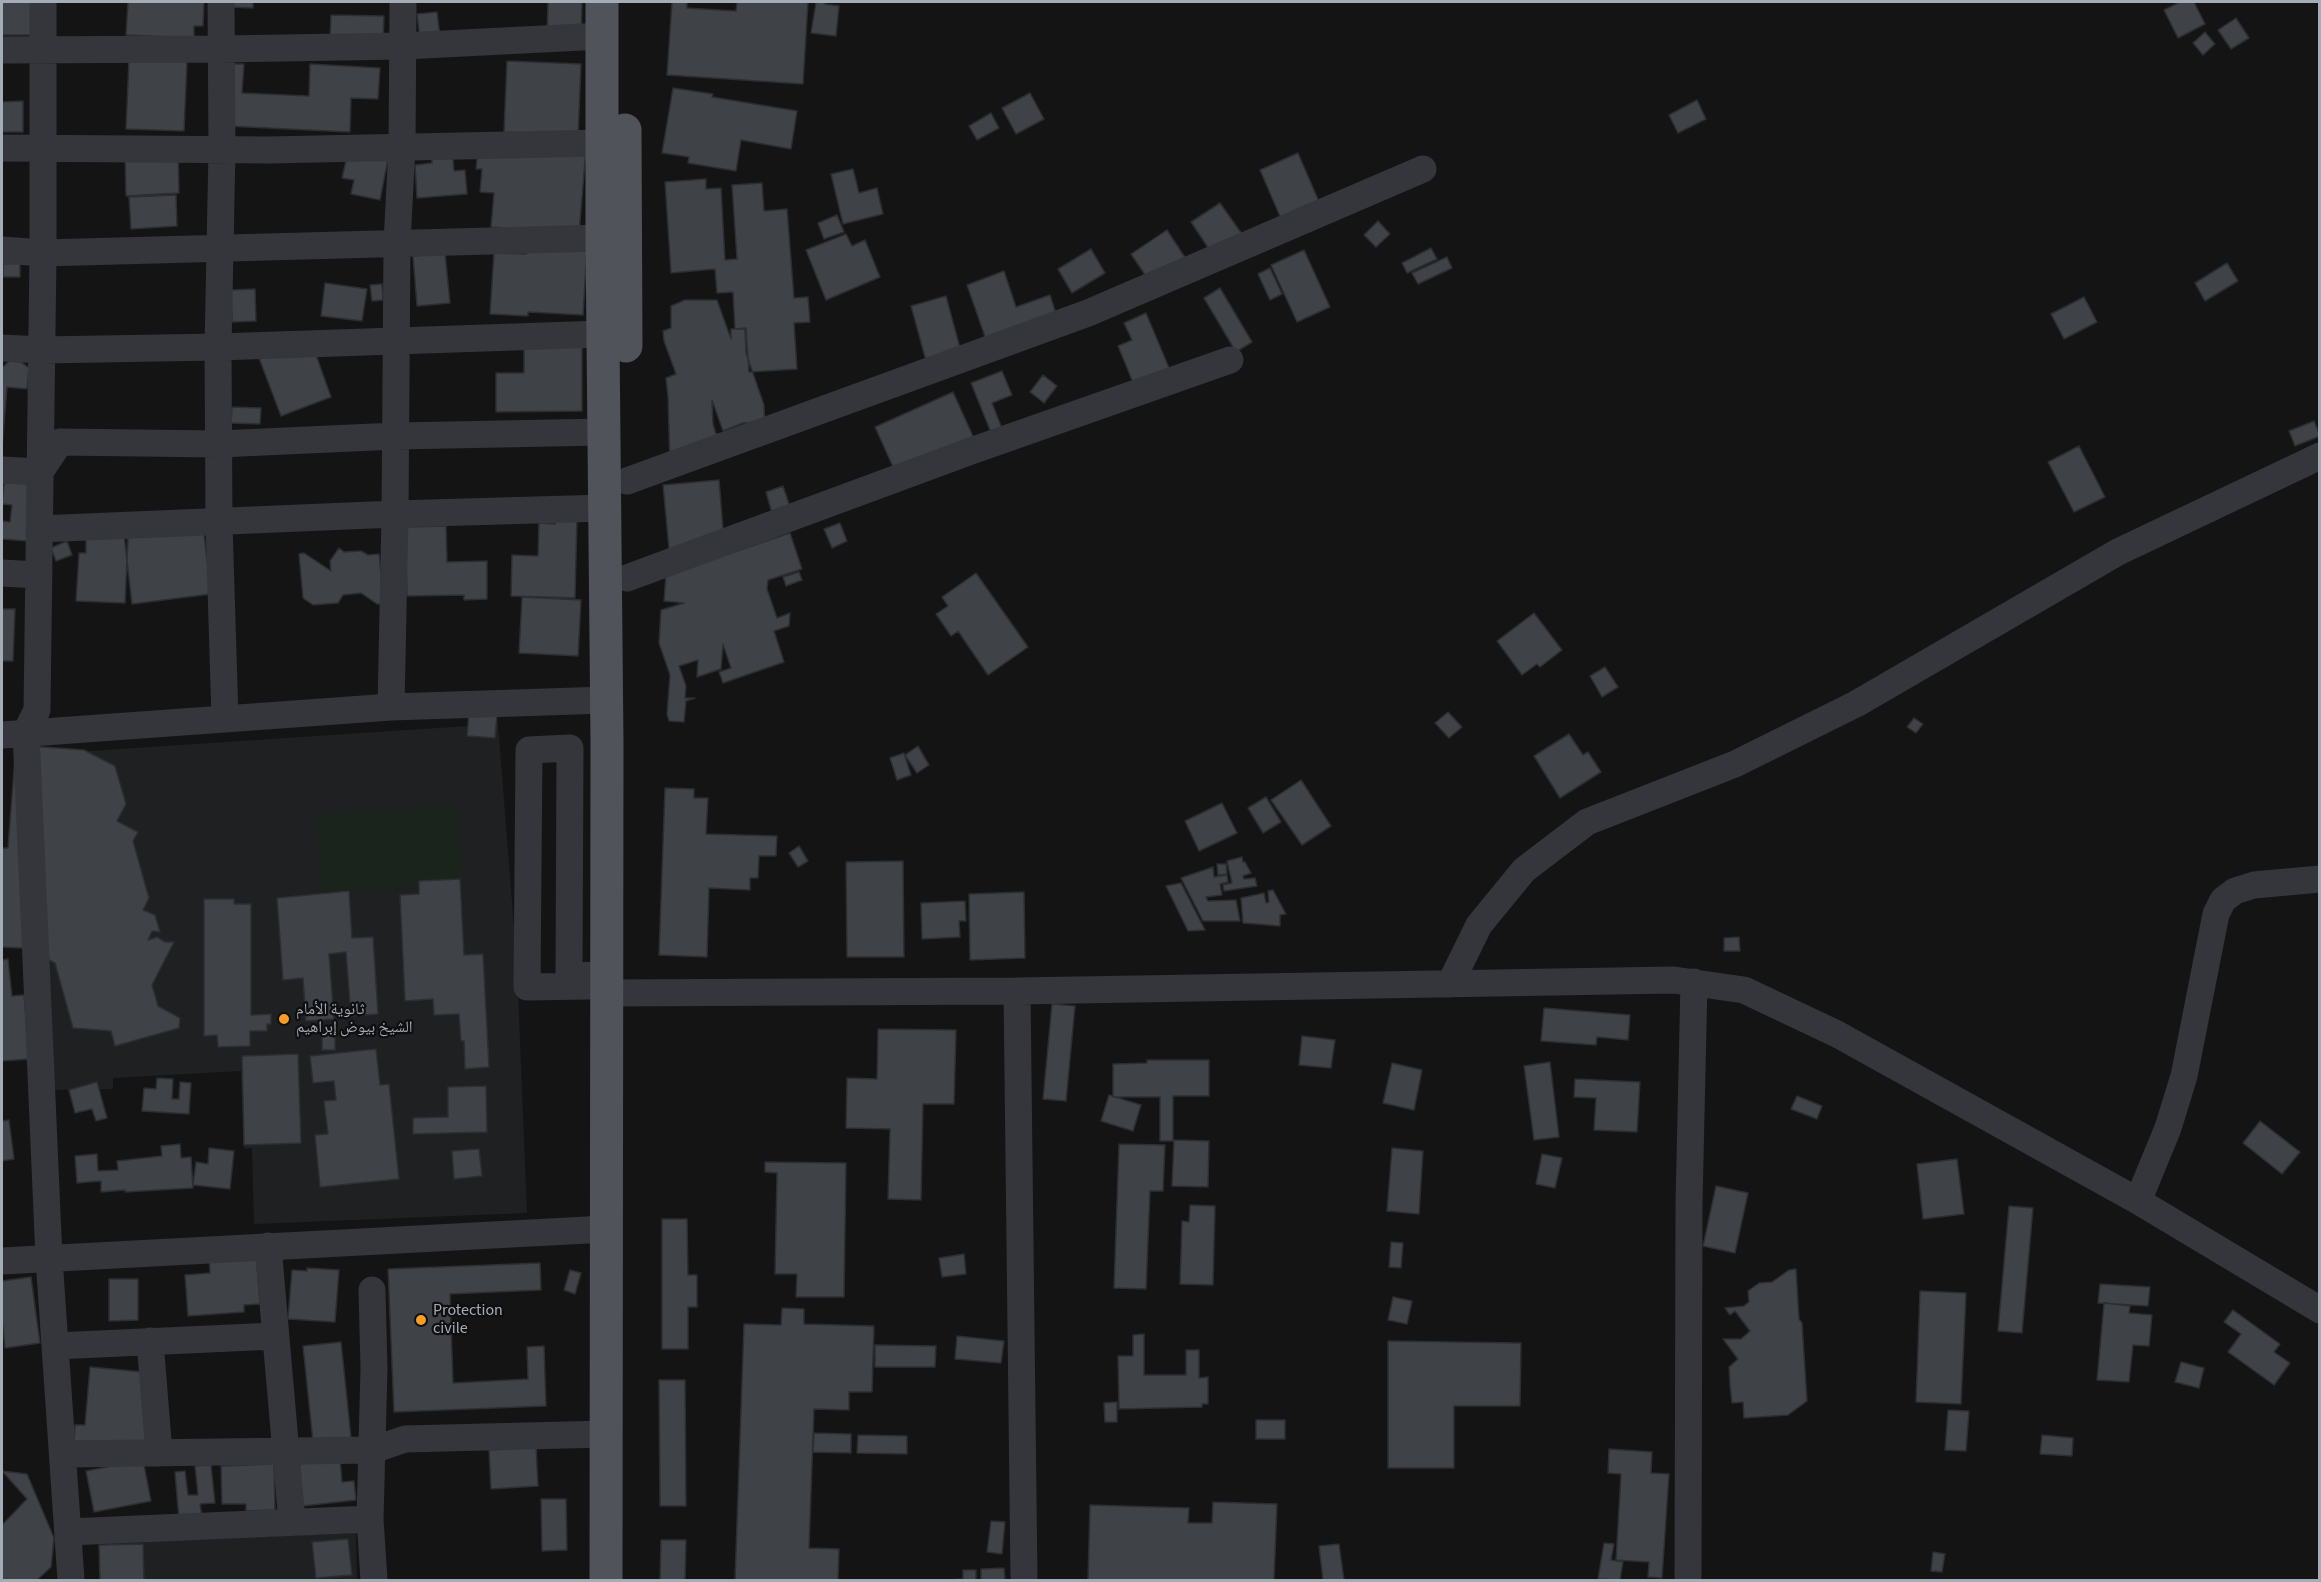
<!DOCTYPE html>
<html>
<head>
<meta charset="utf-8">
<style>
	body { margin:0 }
	#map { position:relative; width:2321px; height:1582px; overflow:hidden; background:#141415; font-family:"Source Sans 3",sans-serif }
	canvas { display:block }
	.frame { position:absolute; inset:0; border:3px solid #a4acb6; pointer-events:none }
</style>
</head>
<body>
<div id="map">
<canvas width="2321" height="1582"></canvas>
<div class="frame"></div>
</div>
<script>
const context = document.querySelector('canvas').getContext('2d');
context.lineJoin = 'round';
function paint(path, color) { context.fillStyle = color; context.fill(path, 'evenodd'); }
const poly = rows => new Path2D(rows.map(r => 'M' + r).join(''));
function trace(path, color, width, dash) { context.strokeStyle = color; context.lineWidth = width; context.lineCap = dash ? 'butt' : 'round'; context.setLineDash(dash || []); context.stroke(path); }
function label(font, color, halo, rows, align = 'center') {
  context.font = font + ' "Source Sans 3","Noto Naskh Arabic",sans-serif'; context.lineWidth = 4.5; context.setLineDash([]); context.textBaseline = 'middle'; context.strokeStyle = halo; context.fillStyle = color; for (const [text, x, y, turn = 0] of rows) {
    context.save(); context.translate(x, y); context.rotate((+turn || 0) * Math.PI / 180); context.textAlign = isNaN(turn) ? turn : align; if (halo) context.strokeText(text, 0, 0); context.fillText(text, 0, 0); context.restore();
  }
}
paint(poly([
	[498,724,517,966,527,1213,254,1224,252,1148,244,1149,241,1071,113,1078,113,1089,54,1090,29,755],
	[356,1533,357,1580,109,1580,108,1542]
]), '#1f2022');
paint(poly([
	[459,808,462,886,320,892,317,813]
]), '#1b241c');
const building = poly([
	[2,2,35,2,35,35,2,35,2,2],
	[128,2,204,2,203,26,194,26,194,38,126,35,128,2],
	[229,2,253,2,253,8,229,7,229,2],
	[548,2,582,2,581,39,547,38,548,2],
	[672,2,687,2,687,8,736,11,737,2,808,2,803,84,667,75,672,2],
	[816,2,825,2,825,4,839,6,836,36,811,33,816,2],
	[2180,2,2194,2,2205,24,2178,38,2164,10,2180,2],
	[437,12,440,37,420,40,417,14,437,12],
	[331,15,384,16,383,41,330,40,331,15],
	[2236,18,2249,38,2231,49,2218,30,2236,18],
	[2205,32,2215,44,2203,55,2193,43,2205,32],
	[129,59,187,61,184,131,126,129,129,59],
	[507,61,581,64,578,136,504,132,507,61],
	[229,64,244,64,242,93,309,96,310,64,380,68,378,99,351,98,350,132,226,126,229,64],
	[673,88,713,94,712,97,797,111,791,149,741,140,736,171,688,163,689,157,662,153,673,88],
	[1030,93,1044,119,1016,134,1002,108,1030,93],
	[1697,100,1706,119,1678,133,1669,115,1697,100],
	[23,101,23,132,2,132,2,102,23,101],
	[991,113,999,128,977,140,969,126,991,113],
	[479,140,586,149,579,234,491,227,494,193,480,192,482,169,476,169,479,140],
	[452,147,454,171,465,170,467,194,417,198,415,165,432,163,431,149,452,147],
	[348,152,388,159,380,200,351,194,354,180,342,178,348,152],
	[178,153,179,193,126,196,125,155,178,153],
	[1298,153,1323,211,1285,228,1260,170,1298,153],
	[853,169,859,193,877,188,883,214,843,224,831,174,853,169],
	[706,179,706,189,721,188,725,260,737,259,732,185,762,183,764,211,787,209,794,298,808,297,810,322,794,323,797,369,749,372,746,328,735,329,733,292,717,293,715,269,671,273,665,182,706,179],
	[176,195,177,226,131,229,129,197,176,195],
	[1220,203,1249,244,1219,264,1191,222,1220,203],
	[837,215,844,232,824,239,818,223,837,215],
	[1378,221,1390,234,1376,247,1364,235,1378,221],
	[1167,230,1188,262,1152,285,1131,254,1167,230],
	[846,234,852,246,865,240,880,277,826,300,806,250,846,234],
	[527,246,587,249,583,315,528,312,528,316,490,314,494,253,526,254,527,246],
	[1431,248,1437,259,1407,273,1402,263,1431,248],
	[1091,249,1105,273,1072,293,1058,269,1091,249],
	[1304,250,1330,307,1297,322,1271,265,1304,250],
	[445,253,450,303,417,306,413,256,445,253],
	[1447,257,1452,268,1418,284,1412,273,1447,257],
	[20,263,20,277,3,277,3,264,20,263],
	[2227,263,2238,281,2205,301,2195,283,2227,263],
	[1270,268,1282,294,1270,300,1258,274,1270,268],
	[1004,271,1016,307,1050,295,1060,326,990,351,967,285,1004,271],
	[325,283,367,289,362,321,321,316,325,283],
	[382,284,383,300,372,301,370,285,382,284],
	[1220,288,1252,342,1236,352,1204,298,1220,288],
	[255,289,256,321,232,322,231,290,255,289],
	[946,296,963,359,928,368,911,306,946,296],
	[2084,297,2097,322,2064,339,2051,314,2084,297],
	[685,300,717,300,731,339,731,329,745,329,746,353,764,405,765,429,752,423,743,423,723,431,712,400,713,424,716,434,719,434,670,466,668,397,666,378,676,374,664,341,663,331,671,328,671,306,685,300],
	[1146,313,1175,382,1139,397,1118,346,1132,340,1124,323,1146,313],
	[310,338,331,397,281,416,259,358,310,338],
	[524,338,582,338,582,411,496,412,496,373,524,373,524,338],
	[9,361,21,362,29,368,27,389,7,387,2,448,2,368,9,361],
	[1002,371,1012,395,992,403,1005,436,994,440,971,383,1002,371],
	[1043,375,1057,386,1044,403,1030,392,1043,375],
	[953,392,976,443,898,478,875,427,953,392],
	[232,407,261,408,260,424,231,423,232,407],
	[2314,421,2320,436,2295,446,2289,431,2314,421],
	[2079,446,2105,497,2074,512,2048,462,2079,446],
	[5,475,33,478,27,541,2,539,2,521,10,522,12,505,2,504,5,475],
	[719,480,725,553,670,559,663,485,719,480],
	[783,486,790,507,772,513,766,492,783,486],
	[555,515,577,516,575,598,511,596,512,555,538,556,539,523,555,524,555,515],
	[840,523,847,541,832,548,824,529,840,523],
	[203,525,211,594,132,604,124,535,203,525],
	[446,526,447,562,487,561,487,599,464,600,464,595,407,596,405,527,446,526],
	[790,533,802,569,768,580,767,589,777,618,790,613,789,626,774,631,784,662,723,683,719,672,731,668,723,644,721,669,697,677,698,660,679,666,686,686,685,698,695,698,686,701,684,722,669,721,667,714,670,675,659,643,661,610,684,603,664,601,666,575,790,533],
	[86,536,128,538,125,603,76,601,79,553,86,553,86,536],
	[67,541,72,555,56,561,51,548,67,541],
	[339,548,344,552,361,551,368,555,379,554,384,604,377,604,361,593,343,595,338,603,313,605,303,598,299,554,304,553,331,571,330,561,339,548],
	[799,572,802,580,786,586,783,577,799,572],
	[976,573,1028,647,988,675,958,631,951,636,936,614,948,606,942,597,976,573],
	[522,597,581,600,578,656,519,653,522,597],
	[2,609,15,609,13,661,2,661,2,609],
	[1534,613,1562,650,1540,667,1537,664,1522,675,1497,641,1534,613],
	[1605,667,1618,687,1602,697,1590,676,1605,667],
	[1448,712,1462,727,1449,738,1435,723,1448,712],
	[469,713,497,715,495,738,467,736,469,713],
	[1914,718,1923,724,1916,733,1907,727,1914,718],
	[1569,734,1583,755,1588,752,1601,772,1560,798,1534,756,1569,734],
	[16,745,84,750,115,766,126,804,117,821,138,832,133,841,149,898,143,910,155,915,160,932,152,931,148,940,157,937,165,942,174,942,152,985,158,1006,180,1018,179,1028,115,1046,111,1031,73,1028,55,963,47,959,42,942,21,948,2,947,2,848,8,848,16,745],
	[918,746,929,765,917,773,905,755,918,746],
	[904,753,911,775,897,780,890,758,904,753],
	[1301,780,1331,826,1302,845,1271,800,1301,780],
	[665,788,694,789,694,798,708,798,706,834,777,836,776,856,759,856,758,878,750,878,750,890,709,888,707,957,659,955,665,788],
	[1266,797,1281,822,1263,833,1248,808,1266,797],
	[1222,803,1237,833,1199,851,1185,821,1222,803],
	[799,846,808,861,798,867,789,853,799,846],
	[1242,857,1243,862,1245,862,1251,873,1243,876,1244,879,1255,878,1257,886,1224,891,1223,885,1232,883,1227,861,1242,857],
	[903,861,904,957,847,957,846,862,903,861],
	[1217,864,1226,864,1227,874,1218,875,1217,864],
	[1213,867,1214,877,1227,875,1228,882,1220,884,1222,895,1206,897,1208,901,1236,900,1240,921,1203,921,1181,878,1213,867],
	[460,879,464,955,483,954,489,1067,465,1069,464,1041,461,1041,459,1014,434,1015,433,999,405,1001,400,895,419,894,419,881,460,879],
	[1181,883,1205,930,1188,931,1166,886,1181,883],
	[1273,890,1286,914,1280,915,1280,926,1243,923,1241,898,1264,893,1266,903,1269,902,1268,891,1273,890],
	[349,891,352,938,373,937,378,1014,351,1016,346,952,329,954,334,1019,306,1021,303,978,283,980,277,898,349,891],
	[1024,892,1025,958,970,960,969,894,1024,892],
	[204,899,234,899,234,904,251,904,251,1015,271,1014,271,1024,267,1024,267,1031,250,1031,250,1046,218,1047,217,1035,204,1036,204,899],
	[965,901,966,921,959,921,960,937,922,939,921,903,965,901],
	[1739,937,1740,951,1724,951,1724,938,1739,937],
	[8,959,12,996,24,995,30,1059,2,1061,2,960,8,959],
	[1052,1004,1075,1006,1066,1101,1043,1099,1052,1004],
	[1544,1008,1630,1015,1628,1040,1597,1037,1596,1045,1541,1041,1544,1008],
	[878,1029,956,1030,954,1104,923,1104,921,1200,888,1199,890,1129,846,1128,847,1078,877,1079,878,1029],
	[322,1034,335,1034,335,1050,322,1050,322,1034],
	[1302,1036,1335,1040,1331,1068,1299,1065,1302,1036],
	[376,1049,380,1085,389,1084,399,1179,320,1187,315,1135,328,1134,324,1101,336,1100,334,1081,313,1083,310,1056,376,1049],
	[298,1054,301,1143,244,1145,242,1056,298,1054],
	[1147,1060,1209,1060,1209,1096,1173,1096,1173,1141,1160,1141,1160,1097,1113,1097,1113,1064,1147,1063,1147,1060],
	[1550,1062,1559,1137,1534,1140,1524,1066,1550,1062],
	[1392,1063,1422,1070,1414,1110,1383,1103,1392,1063],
	[157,1078,173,1079,172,1099,179,1099,180,1082,191,1083,189,1114,142,1111,144,1088,156,1089,157,1078],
	[1575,1079,1640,1082,1637,1132,1594,1130,1596,1098,1574,1097,1575,1079],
	[97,1082,107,1118,96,1121,92,1109,75,1113,69,1090,97,1082],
	[486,1086,487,1132,413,1134,413,1118,448,1117,448,1087,486,1086],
	[1109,1095,1141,1105,1133,1131,1101,1121,1109,1095],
	[1797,1096,1822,1106,1817,1119,1791,1109,1797,1096],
	[9,1120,14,1159,2,1161,2,1121,9,1120],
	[2260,1121,2300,1152,2282,1174,2243,1143,2260,1121],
	[1174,1140,1209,1141,1208,1187,1172,1186,1174,1140],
	[180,1144,181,1158,191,1157,193,1188,125,1192,125,1190,101,1192,101,1181,77,1183,75,1156,97,1154,98,1171,118,1170,117,1161,162,1156,161,1146,180,1144],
	[1119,1144,1165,1145,1163,1191,1150,1191,1146,1289,1114,1288,1119,1144],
	[209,1148,234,1151,230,1189,193,1185,196,1162,208,1164,209,1148],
	[1392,1148,1423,1151,1419,1214,1387,1211,1392,1148],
	[479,1149,482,1176,454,1179,452,1151,479,1149],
	[1542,1154,1562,1158,1555,1188,1536,1184,1542,1154],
	[1957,1159,1964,1214,1923,1219,1917,1164,1957,1159],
	[765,1162,846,1163,844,1297,796,1297,797,1274,775,1274,777,1173,765,1172,765,1162],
	[1716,1186,1748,1193,1735,1253,1703,1246,1716,1186],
	[1190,1205,1215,1206,1213,1285,1180,1284,1182,1221,1189,1222,1190,1205],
	[2009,1206,2033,1208,2022,1333,1998,1331,2009,1206],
	[662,1219,687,1219,688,1275,697,1275,697,1307,688,1307,688,1349,662,1349,662,1219],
	[1391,1242,1403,1243,1401,1268,1389,1267,1391,1242],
	[256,1250,260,1304,244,1305,244,1312,188,1316,185,1275,210,1273,209,1254,256,1250],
	[964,1254,966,1274,942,1277,939,1258,964,1254],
	[540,1263,541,1290,450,1294,453,1383,528,1379,527,1347,544,1346,546,1406,394,1412,388,1269,540,1263],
	[307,1268,339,1270,335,1322,288,1319,292,1270,307,1271,307,1268],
	[1796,1269,1799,1319,1802,1323,1807,1401,1788,1415,1744,1418,1743,1402,1732,1403,1730,1385,1729,1367,1738,1359,1723,1339,1741,1339,1750,1331,1735,1311,1730,1315,1725,1308,1744,1306,1749,1302,1748,1291,1759,1283,1772,1282,1789,1270,1796,1269],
	[570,1270,581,1273,575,1294,564,1290,570,1270],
	[31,1277,40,1343,5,1348,2,1318,2,1281,31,1277],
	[109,1279,138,1279,138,1320,109,1321,109,1279],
	[2100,1284,2150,1287,2148,1306,2098,1303,2100,1284],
	[1920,1291,1966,1293,1961,1404,1916,1402,1920,1291],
	[1393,1297,1412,1301,1407,1324,1388,1320,1393,1297],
	[2104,1303,2130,1306,2129,1313,2152,1315,2149,1346,2133,1345,2129,1382,2097,1380,2104,1303],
	[782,1308,804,1309,804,1324,874,1326,872,1392,849,1392,849,1410,814,1409,809,1548,839,1549,838,1580,735,1580,744,1324,781,1325,782,1308],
	[2233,1310,2280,1344,2274,1352,2290,1363,2274,1385,2228,1352,2241,1334,2224,1322,2233,1310],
	[1144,1334,1144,1375,1186,1375,1186,1350,1199,1350,1199,1378,1208,1377,1208,1404,1202,1404,1202,1407,1119,1409,1118,1356,1133,1356,1133,1335,1144,1334],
	[957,1336,1004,1341,1001,1363,955,1359,957,1336],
	[1388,1341,1521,1343,1520,1406,1454,1406,1454,1468,1388,1468,1388,1341],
	[341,1342,352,1447,314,1451,303,1346,341,1342],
	[875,1345,936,1346,935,1367,875,1367,875,1345],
	[2181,1362,2204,1368,2199,1388,2175,1382,2181,1362],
	[90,1367,154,1373,147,1448,74,1442,75,1425,85,1425,90,1367],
	[659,1380,685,1380,686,1506,660,1506,659,1380],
	[1117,1402,1117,1422,1105,1422,1104,1403,1117,1402],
	[1948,1410,1969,1411,1966,1451,1945,1450,1948,1410],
	[1256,1420,1285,1420,1285,1439,1256,1439,1256,1420],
	[814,1433,851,1434,851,1453,813,1452,814,1433],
	[858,1435,907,1436,907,1454,857,1453,858,1435],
	[2042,1435,2073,1438,2072,1456,2040,1454,2042,1435],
	[536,1447,538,1486,491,1489,489,1450,536,1447],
	[1609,1449,1652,1452,1651,1473,1669,1474,1662,1578,1648,1577,1649,1562,1616,1560,1621,1474,1608,1473,1609,1449],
	[340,1459,342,1482,354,1481,356,1500,303,1506,298,1464,340,1459],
	[143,1460,151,1501,94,1512,86,1471,143,1460],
	[274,1464,275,1510,246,1511,246,1504,222,1504,221,1466,274,1464],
	[211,1465,215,1503,200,1504,202,1517,179,1520,175,1472,185,1471,188,1495,198,1495,195,1466,211,1465],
	[2,1471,27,1474,54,1538,51,1567,37,1580,2,1580,2,1525,27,1499,2,1471],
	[541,1499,566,1499,567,1550,542,1551,541,1499],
	[1213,1502,1277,1504,1274,1580,1088,1580,1090,1505,1189,1508,1188,1523,1212,1523,1213,1502],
	[991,1521,1005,1522,1002,1554,987,1552,991,1521],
	[348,1539,352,1575,316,1578,312,1542,348,1539],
	[661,1540,686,1540,685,1580,660,1580,661,1540],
	[1604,1543,1614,1544,1611,1560,1623,1562,1620,1580,1598,1579,1604,1543],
	[143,1544,144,1580,100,1580,99,1545,143,1544],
	[1339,1544,1344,1580,1323,1580,1319,1546,1339,1544],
	[1933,1552,1945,1554,1942,1572,1931,1571,1933,1552],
	[1004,1568,1005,1580,981,1580,981,1569,1004,1568],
	[963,1570,976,1570,976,1580,947,1580,963,1579,963,1570]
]);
paint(building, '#3f4246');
trace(building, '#2d2e32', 1.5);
trace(poly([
	[43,2,43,253,37,710,26,732,49,1258,71,1580],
	[221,2,222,150,218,347,219,523,225,718],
	[2,50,221,49,404,46,602,36],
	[2,148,270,150,602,143],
	[2,250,43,253,602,238],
	[2,348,42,350,218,347,603,334],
	[2,470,40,472,60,442,219,444,396,436,604,432],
	[627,481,1088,313,1423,169],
	[39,529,395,514,605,508],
	[2,573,39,575],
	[627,578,971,451,1230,360],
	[391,707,395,514,397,243,402,147,403,2],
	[2,735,391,707,607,700],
	[607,983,588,986,527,987,529,750,570,748,569,976,607,975],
	[1450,984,1479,925,1524,870,1587,822,1735,764,1856,704,2118,552,2320,456],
	[1017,991,1024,1580],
	[607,993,1017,991,1674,980,1744,990,1837,1034,2138,1201,2320,1310],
	[2138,1201,2168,1128,2184,1076,2216,914,2223,900,2235,891,2254,885,2320,879],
	[268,1246,292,1522],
	[2,1261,606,1229],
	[372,1290,374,1368,370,1519,374,1580],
	[150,1341,159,1453],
	[55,1346,275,1336],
	[63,1454,373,1450,405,1439,606,1434],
	[68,1532,370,1519],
	[1688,1580,1689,1203,1694,982]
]), '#34363b', 27);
trace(poly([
	[602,2,602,238,607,742,606,1580],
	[625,130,626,346]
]), '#50535a', 33);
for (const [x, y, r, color] of [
	[284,1019,6,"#fb9e26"],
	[421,1320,6,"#fb9e26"]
]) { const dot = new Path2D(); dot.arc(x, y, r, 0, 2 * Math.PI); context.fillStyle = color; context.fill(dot); trace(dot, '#0f0f10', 2); }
label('16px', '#a4acb6', '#0f0f10', [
	["ثانوية الأمام",296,1010],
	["الشيخ بيوض إبراهيم",296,1028],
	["Protection",433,1311],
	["civile",433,1329]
], 'left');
</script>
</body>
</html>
